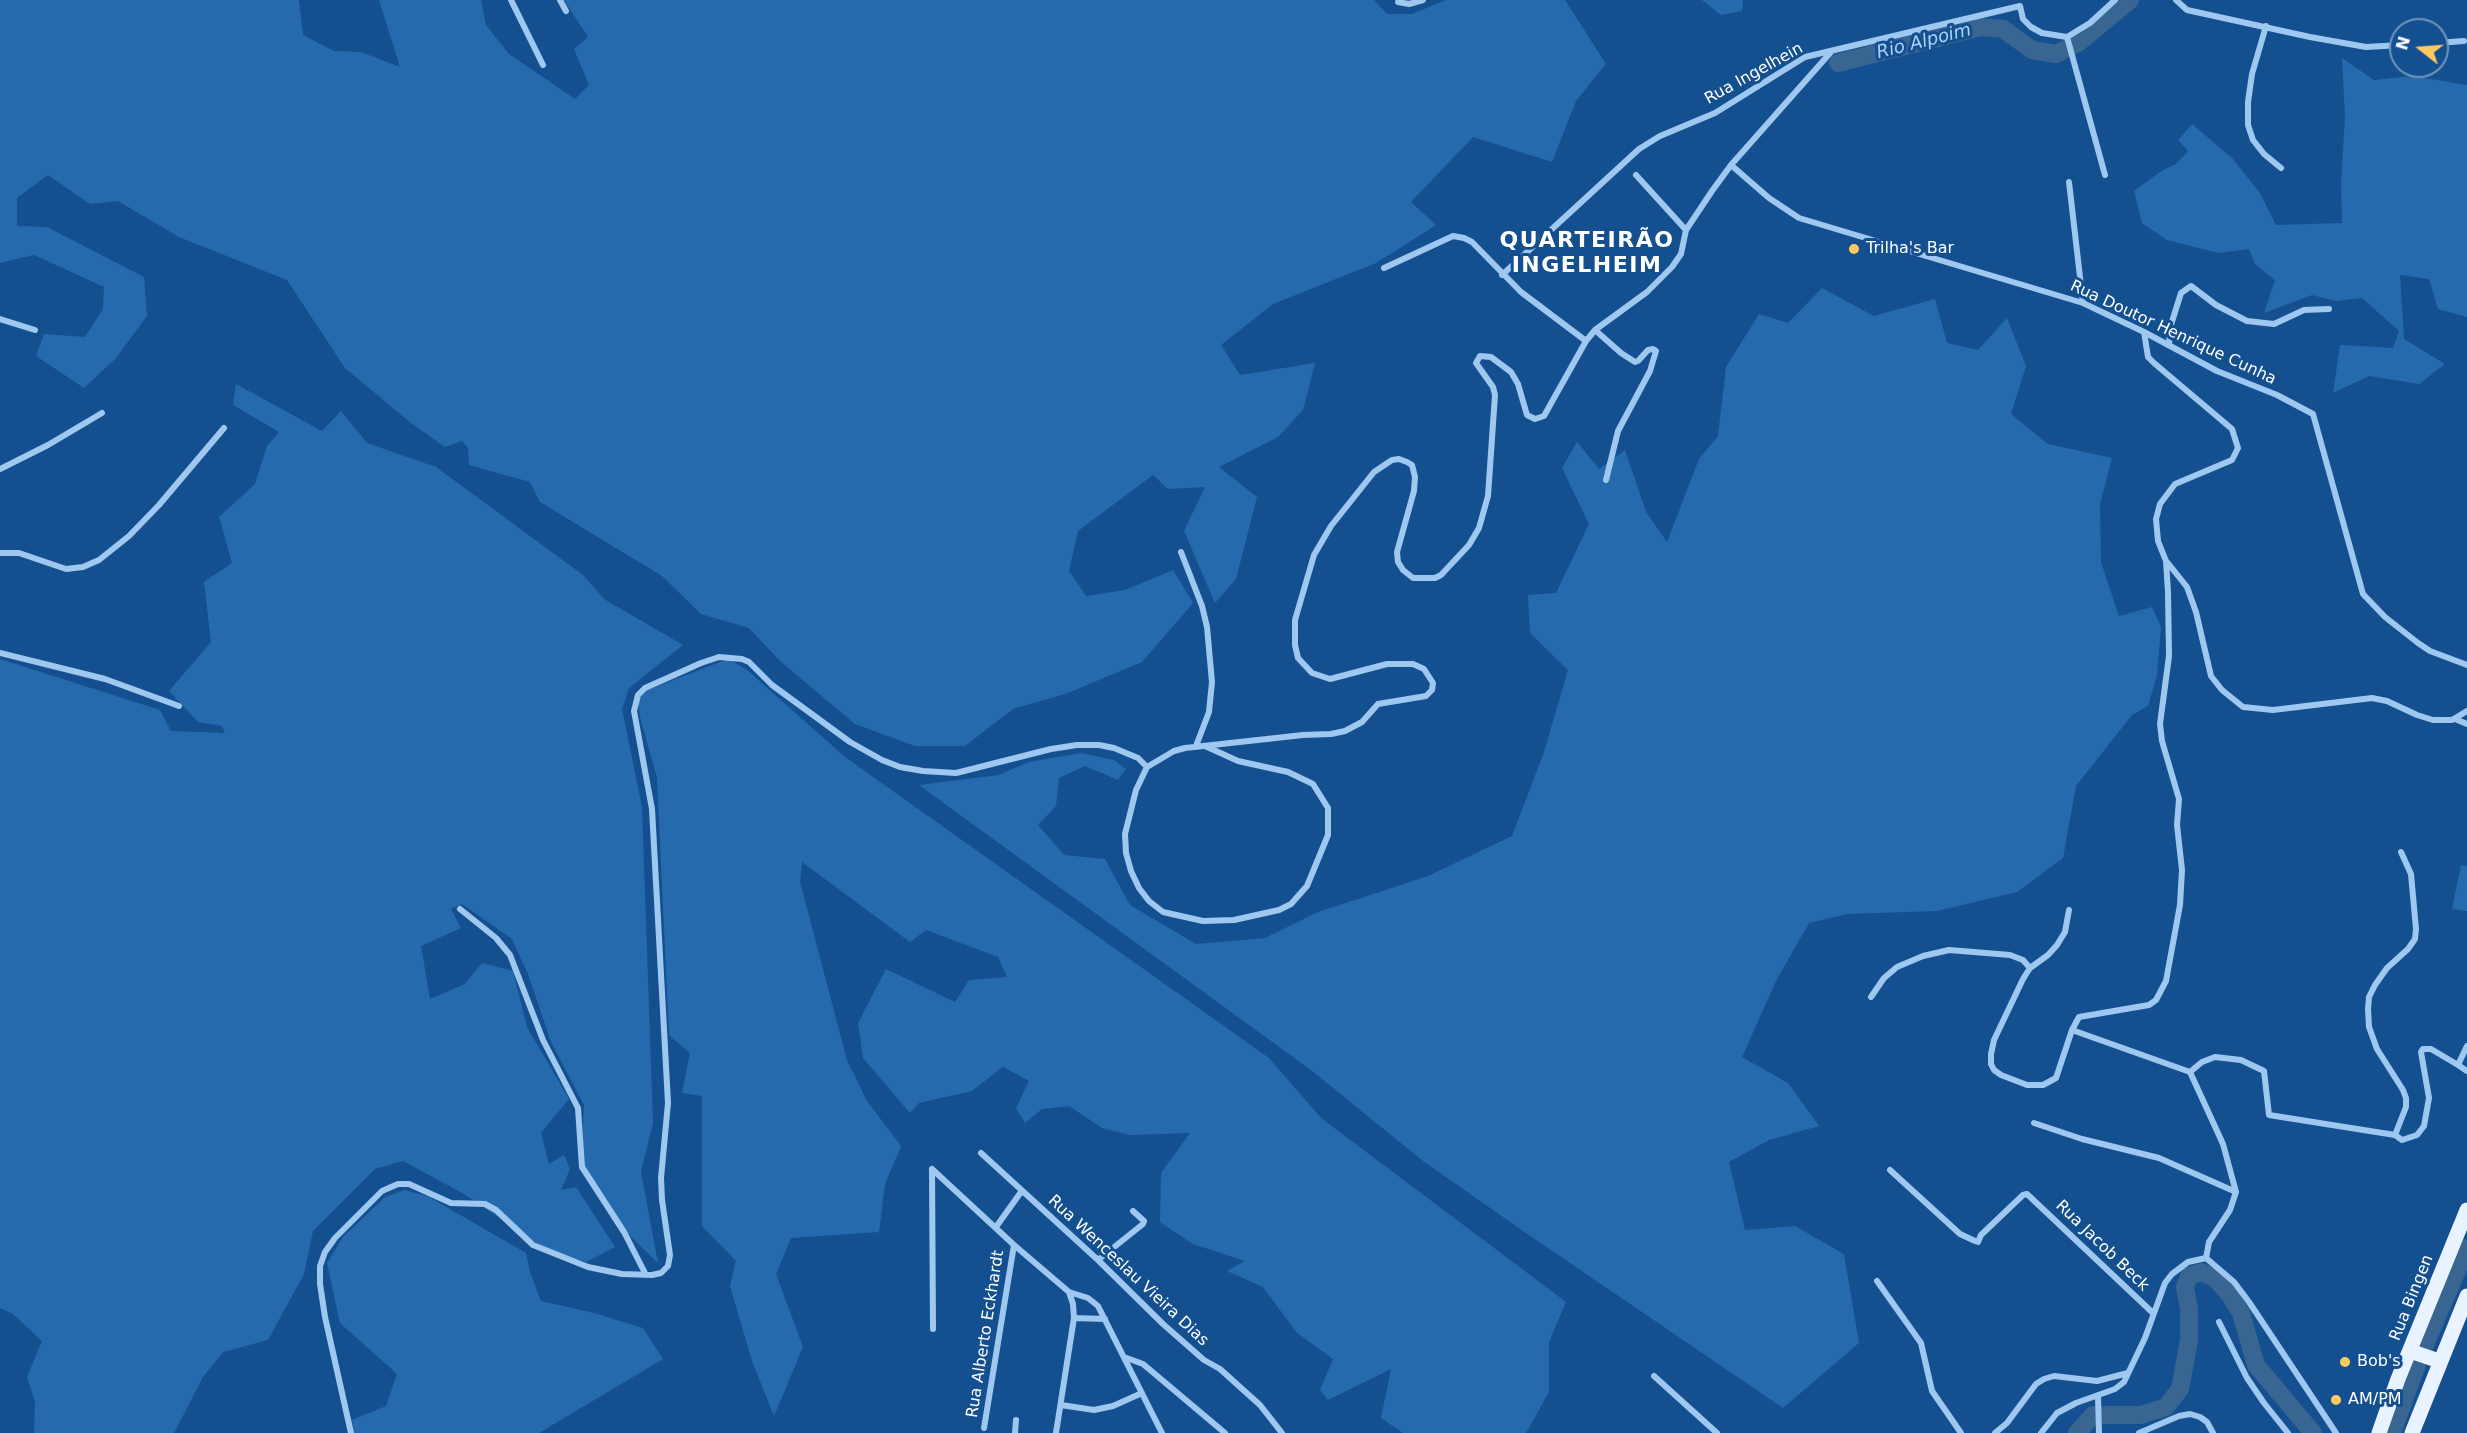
<!DOCTYPE html>
<html>
<head>
<meta charset="utf-8">
<style>
	body { margin:0 }
	#map { position:relative; width:2467px; height:1433px; overflow:hidden; background:#14508f; font-family:"DejaVu Sans",sans-serif }
	canvas { display:block }
	.north { position:absolute; left:2389px; top:18px; width:60px; height:60px; box-sizing:border-box; background:#14508f; border:2px solid #7296bc; border-radius:50%; rotate:287deg; font-size:16px; font-weight:700; line-height:24px; text-align:center; color:#fff }
	.north::after { content:''; display:block; margin:auto; width:21px; height:27px; background:#ffc95f; clip-path:polygon(50% 0,100% 100%,50% 72%,0 100%) }
</style>
</head>
<body>
<div id="map">
<canvas width="2467" height="1433"></canvas>
<div class="north">N</div>
</div>
<script>
const context = document.querySelector('canvas').getContext('2d');
context.lineJoin = 'round';
function paint(path, color) { context.fillStyle = color; context.fill(path, 'evenodd'); }
const poly = rows => new Path2D(rows.map(r => 'M' + r).join(''));
function trace(path, color, width, dash) { context.strokeStyle = color; context.lineWidth = width; context.lineCap = dash ? 'butt' : 'round'; context.setLineDash(dash || []); context.stroke(path); }
function label(font, color, halo, rows, align = 'center') {
  context.font = font + ' "DejaVu Sans",sans-serif'; context.lineWidth = 6; context.setLineDash([]); context.textBaseline = 'middle'; context.strokeStyle = halo; context.fillStyle = color; for (const [text, x, y, turn = 0] of rows) {
    context.save(); context.translate(x, y); context.rotate((+turn || 0) * Math.PI / 180); context.textAlign = isNaN(turn) ? turn : align; if (halo) context.strokeText(text, 0, 0); context.fillText(text, 0, 0); context.restore();
  }
}
paint(poly([
	[0,0,299,0,303,35,334,51,361,52,400,67,379,0,481,0,486,25,509,54,575,99,589,85,574,49,588,37,564,0,1374,0,1387,14,1412,14,1446,0,1565,0,1606,64,1576,101,1552,162,1473,137,1411,202,1436,225,1376,263,1273,304,1221,345,1240,375,1315,363,1303,410,1278,437,1219,467,1257,497,1236,579,1215,603,1184,531,1205,487,1168,489,1153,475,1078,531,1069,571,1086,596,1125,590,1173,570,1193,603,1142,662,1068,693,1013,709,965,746,915,746,855,724,780,661,749,628,701,614,662,576,540,502,530,482,469,465,468,448,462,441,445,447,411,423,345,368,287,280,179,237,118,201,90,204,48,175,17,198,17,226,47,227,144,277,147,316,115,359,84,388,36,356,44,334,85,337,103,309,104,287,34,255,0,263],
	[1702,0,1743,0,1742,11,1721,15],
	[2342,58,2374,80,2412,76,2467,85,2467,317,2438,309,2429,279,2400,275,2404,339,2445,364,2419,384,2369,376,2333,393,2340,345,2393,348,2399,331,2362,298,2336,301,2312,295,2264,313,2275,280,2255,264,2249,249,2218,253,2167,240,2142,223,2134,191,2163,170,2176,164,2188,151,2178,140,2192,124,2232,158,2260,193,2276,225,2342,223,2341,184,2345,117],
	[1822,288,1874,316,1935,299,1947,343,1978,350,2007,318,2026,366,2011,414,2048,444,2112,458,2100,504,2101,562,2119,616,2152,607,2161,627,2157,675,2148,706,2132,715,2076,786,2063,858,2017,892,1937,911,1847,914,1809,923,1776,981,1742,1057,1788,1083,1819,1126,1769,1140,1729,1162,1745,1230,1795,1226,1844,1254,1859,1343,1783,1408,1523,1231,1423,1161,1311,1070,919,785,999,775,1029,762,1081,753,1114,760,1126,769,1118,780,1085,766,1059,778,1056,806,1038,825,1064,855,1105,859,1130,905,1196,944,1265,938,1318,912,1428,876,1512,836,1544,752,1568,670,1530,633,1528,595,1556,593,1589,524,1562,468,1577,442,1599,469,1625,450,1646,512,1667,542,1699,459,1718,436,1726,367,1759,314,1788,323],
	[236,384,322,431,341,411,367,443,436,467,583,575,604,599,683,645,629,688,622,709,642,807,653,1123,641,1172,658,1263,627,1233,581,1167,584,1105,551,1042,528,974,512,939,462,904,451,909,461,928,421,946,430,999,465,984,482,963,513,971,527,1027,569,1099,541,1133,549,1164,564,1155,570,1169,561,1190,576,1187,615,1247,586,1262,549,1251,464,1194,403,1161,375,1169,313,1231,304,1274,268,1340,223,1352,203,1377,174,1433,34,1433,35,1402,27,1377,42,1341,13,1314,0,1308,0,659,160,710,171,731,225,733,222,726,198,722,169,691,211,642,204,582,232,563,219,517,255,484,267,446,279,432,233,405],
	[728,659,746,669,845,757,1269,1058,1321,1118,1566,1302,1549,1342,1549,1392,1526,1433,1403,1433,1381,1418,1391,1369,1328,1400,1320,1390,1333,1359,1297,1333,1263,1287,1227,1271,1245,1261,1193,1244,1160,1222,1161,1173,1190,1133,1130,1135,1102,1128,1069,1106,1042,1109,1025,1123,1016,1108,1029,1081,1003,1067,972,1091,919,1103,910,1113,863,1058,858,1023,886,969,955,1002,969,980,1007,977,998,957,926,930,910,942,802,862,800,882,847,1060,867,1101,901,1146,885,1184,879,1232,791,1238,776,1274,803,1347,774,1416,752,1361,730,1286,736,1261,702,1226,702,1096,682,1093,690,1053,669,1035,657,778,640,717,638,701,645,691],
	[2461,865,2467,866,2467,911,2452,909],
	[405,1190,429,1197,526,1253,530,1272,541,1301,594,1313,643,1328,663,1359,539,1433,354,1433,352,1420,386,1406,397,1374,340,1323,327,1263,343,1237,385,1197]
]), '#266aae');
trace(poly([
	[1838,63,1981,27,2003,29,2032,50,2056,54,2078,43,2130,0],
	[2077,1433,2093,1415,2141,1415,2166,1407,2180,1389,2189,1340,2189,1309,2185,1287,2189,1276,2201,1272,2215,1278,2229,1294,2241,1313,2256,1365,2313,1433],
	[2392,1433,2421,1354,2467,1248]
]), '#396593', 18);
trace(poly([
	[511,0,543,65],
	[560,0,566,11],
	[2176,0,2187,10,2310,37,2366,47,2401,45],
	[1398,2,1409,4,1423,0],
	[2266,26,2252,74,2248,102,2248,125,2253,140,2264,154,2281,168],
	[2067,37,2105,175],
	[2437,43,2464,41],
	[1731,165,1769,198,1799,218,2083,303,2144,332,2217,371,2277,395,2313,414,2363,594,2385,617,2418,643,2430,651,2467,665],
	[1636,175,1686,230],
	[2069,182,2083,303],
	[1384,268,1453,236,1464,238,1472,242,1521,292,1586,341],
	[1502,275,1639,149,1660,136,1715,113,1805,57,2020,6,2023,19,2031,27,2042,33,2067,37,2090,23,2115,0],
	[0,319,35,330],
	[1595,330,1621,353,1635,362,1638,361,1648,350,1653,349,1656,351,1650,371,1618,431,1606,480],
	[2169,345,2170,328,2181,293,2191,286,2216,305,2247,321,2274,324,2304,310,2329,309],
	[0,469,48,445,102,413],
	[1181,552,1202,606,1207,627,1212,682,1209,712,1196,746],
	[0,553,19,553,66,569,83,567,99,560,129,536,159,505,224,428],
	[2167,562,2187,587,2196,612,2211,676,2222,690,2243,707,2273,710,2372,698,2387,701,2417,715,2433,720,2452,720,2467,711],
	[0,653,105,679,179,706],
	[2455,719,2467,724],
	[1205,746,1238,761,1288,772,1313,784,1328,808,1328,835,1307,886,1291,904,1279,910,1234,920,1203,921,1163,912,1149,901,1139,888,1131,871,1126,853,1125,834,1136,790,1147,767,1174,751,1185,748,1303,735,1331,734,1345,731,1362,722,1378,704,1426,696,1432,690,1433,683,1424,669,1413,664,1387,664,1330,679,1312,673,1298,658,1295,645,1295,620,1314,555,1331,526,1374,472,1392,460,1399,459,1407,462,1412,465,1415,477,1414,491,1397,552,1398,562,1403,570,1413,578,1435,578,1441,575,1469,545,1479,528,1488,496,1495,395,1493,387,1476,363,1480,356,1491,357,1511,372,1518,384,1527,415,1535,419,1544,416,1586,341,1595,330,1647,292,1672,267,1681,254,1686,230,1712,191,1731,165,1831,52],
	[460,909,496,938,510,955,543,1040,578,1108,582,1167,624,1232,646,1275],
	[2069,910,2065,932,2057,945,2048,955,2030,968,2023,979,1994,1040,1991,1054,1991,1064,1994,1070,2001,1075,2027,1085,2043,1085,2056,1078,2072,1030,2079,1017,2149,1005,2156,1000,2166,981,2180,905,2182,870,2177,825,2179,799,2162,741,2160,724,2169,656,2168,592,2166,561,2158,541,2156,519,2160,504,2175,484,2232,460,2238,448,2232,429,2154,363,2148,357,2144,332],
	[1871,997,1884,978,1897,967,1923,956,1949,950,2010,955,2023,960,2030,968],
	[2072,1030,2190,1072,2223,1144,2236,1192,2230,1210,2209,1242,2206,1258],
	[2458,1065,2467,1071],
	[2190,1072,2202,1062,2215,1057,2241,1060,2264,1071,2269,1115,2395,1135,2402,1140,2417,1135,2424,1126,2429,1098,2421,1052,2423,1049,2431,1049,2458,1065,2467,1046],
	[2034,1123,2082,1139,2159,1158,2236,1192],
	[2395,1135,2406,1107,2406,1098,2403,1090,2377,1049,2369,1027,2368,1009,2369,997,2375,985,2387,968,2408,949,2415,939,2416,929,2411,874,2401,852],
	[981,1153,1098,1260,1163,1324,1204,1360,1220,1369,1260,1405,1282,1433],
	[932,1169,1014,1245,1069,1292,1088,1298,1098,1306,1162,1433],
	[932,1169,933,1329],
	[1890,1170,1960,1234,1975,1241,1978,1242,1981,1235,2023,1195,2027,1194,2153,1313],
	[996,1227,1021,1192],
	[1098,1260,1143,1224,1144,1221,1133,1211],
	[1877,1281,1921,1343,1932,1391,1961,1433],
	[1074,1318,1105,1319],
	[2219,1322,2247,1378,2264,1403,2288,1433],
	[1124,1357,1143,1364,1225,1433],
	[1654,1376,1717,1433],
	[2098,1396,2099,1433],
	[1061,1405,1094,1410,1113,1406,1142,1393],
	[984,1428,1014,1245],
	[351,1433,325,1317,320,1284,320,1266,325,1252,335,1238,382,1191,398,1184,409,1184,451,1203,485,1204,496,1210,533,1245,588,1267,622,1274,652,1275,661,1273,668,1266,670,1255,662,1200,661,1178,668,1103,652,809,634,711,638,695,645,688,701,663,719,657,742,659,749,662,772,685,850,742,882,760,900,767,923,771,956,773,1051,749,1077,745,1099,745,1114,748,1138,758,1147,767],
	[1015,1433,1016,1420],
	[1056,1433,1074,1318,1073,1304,1069,1292],
	[1995,1433,2007,1423,2036,1384,2044,1379,2054,1376,2097,1381,2128,1373],
	[2041,1433,2057,1413,2076,1403,2115,1389,2124,1382,2145,1338,2165,1283,2172,1274,2188,1262,2206,1258,2234,1282,2249,1302,2336,1433],
	[2139,1433,2179,1416,2190,1414,2200,1417,2207,1422,2213,1433]
]), '#9fc8f1', 6);
trace(poly([
	[2410,1351,2439,1361],
	[2379,1433,2398,1379,2467,1210],
	[2412,1433,2467,1296]
]), '#e9f3ff', 15);
for (const [x, y, r, color] of [
	[1854,249,6,"#ffc95f"],
	[2345,1362,6,"#ffc95f"],
	[2336,1400,6,"#ffc95f"]
]) { const dot = new Path2D(); dot.arc(x, y, r, 0, 2 * Math.PI); context.fillStyle = color; context.fill(dot); trace(dot, '#14508f', 2); }
label('16px', '#fff', '#14508f', [
	["Rua Ingelhein",1754,74,-29],
	["Rua Doutor Henrique Cunha",2173,333,25],
	["Rua Jacob Beck",2102,1246,44],
	["Rua Wenceslau Vieira Dias",1128,1271,43],
	["Rua Bingen",2412,1298,-68],
	["Rua Alberto Eckhardt",986,1334,-81]
]);
label('16px', '#fff', '#14508f', [
	["Trilha's Bar",1866,249],
	["Bob's",2357,1362],
	["AM/PM",2348,1400]
], 'left');
label('italic 18px', '#abd2f8', '#14508f', [
	["Rio Alpoim",1924,42,-14]
]);
context.letterSpacing = '1.5px';
label('bold 22px', '#fff', '#14508f', [
	["QUARTEIRÃO",1587,241],
	["INGELHEIM",1587,266]
]);
context.letterSpacing = '0px';
</script>
</body>
</html>
